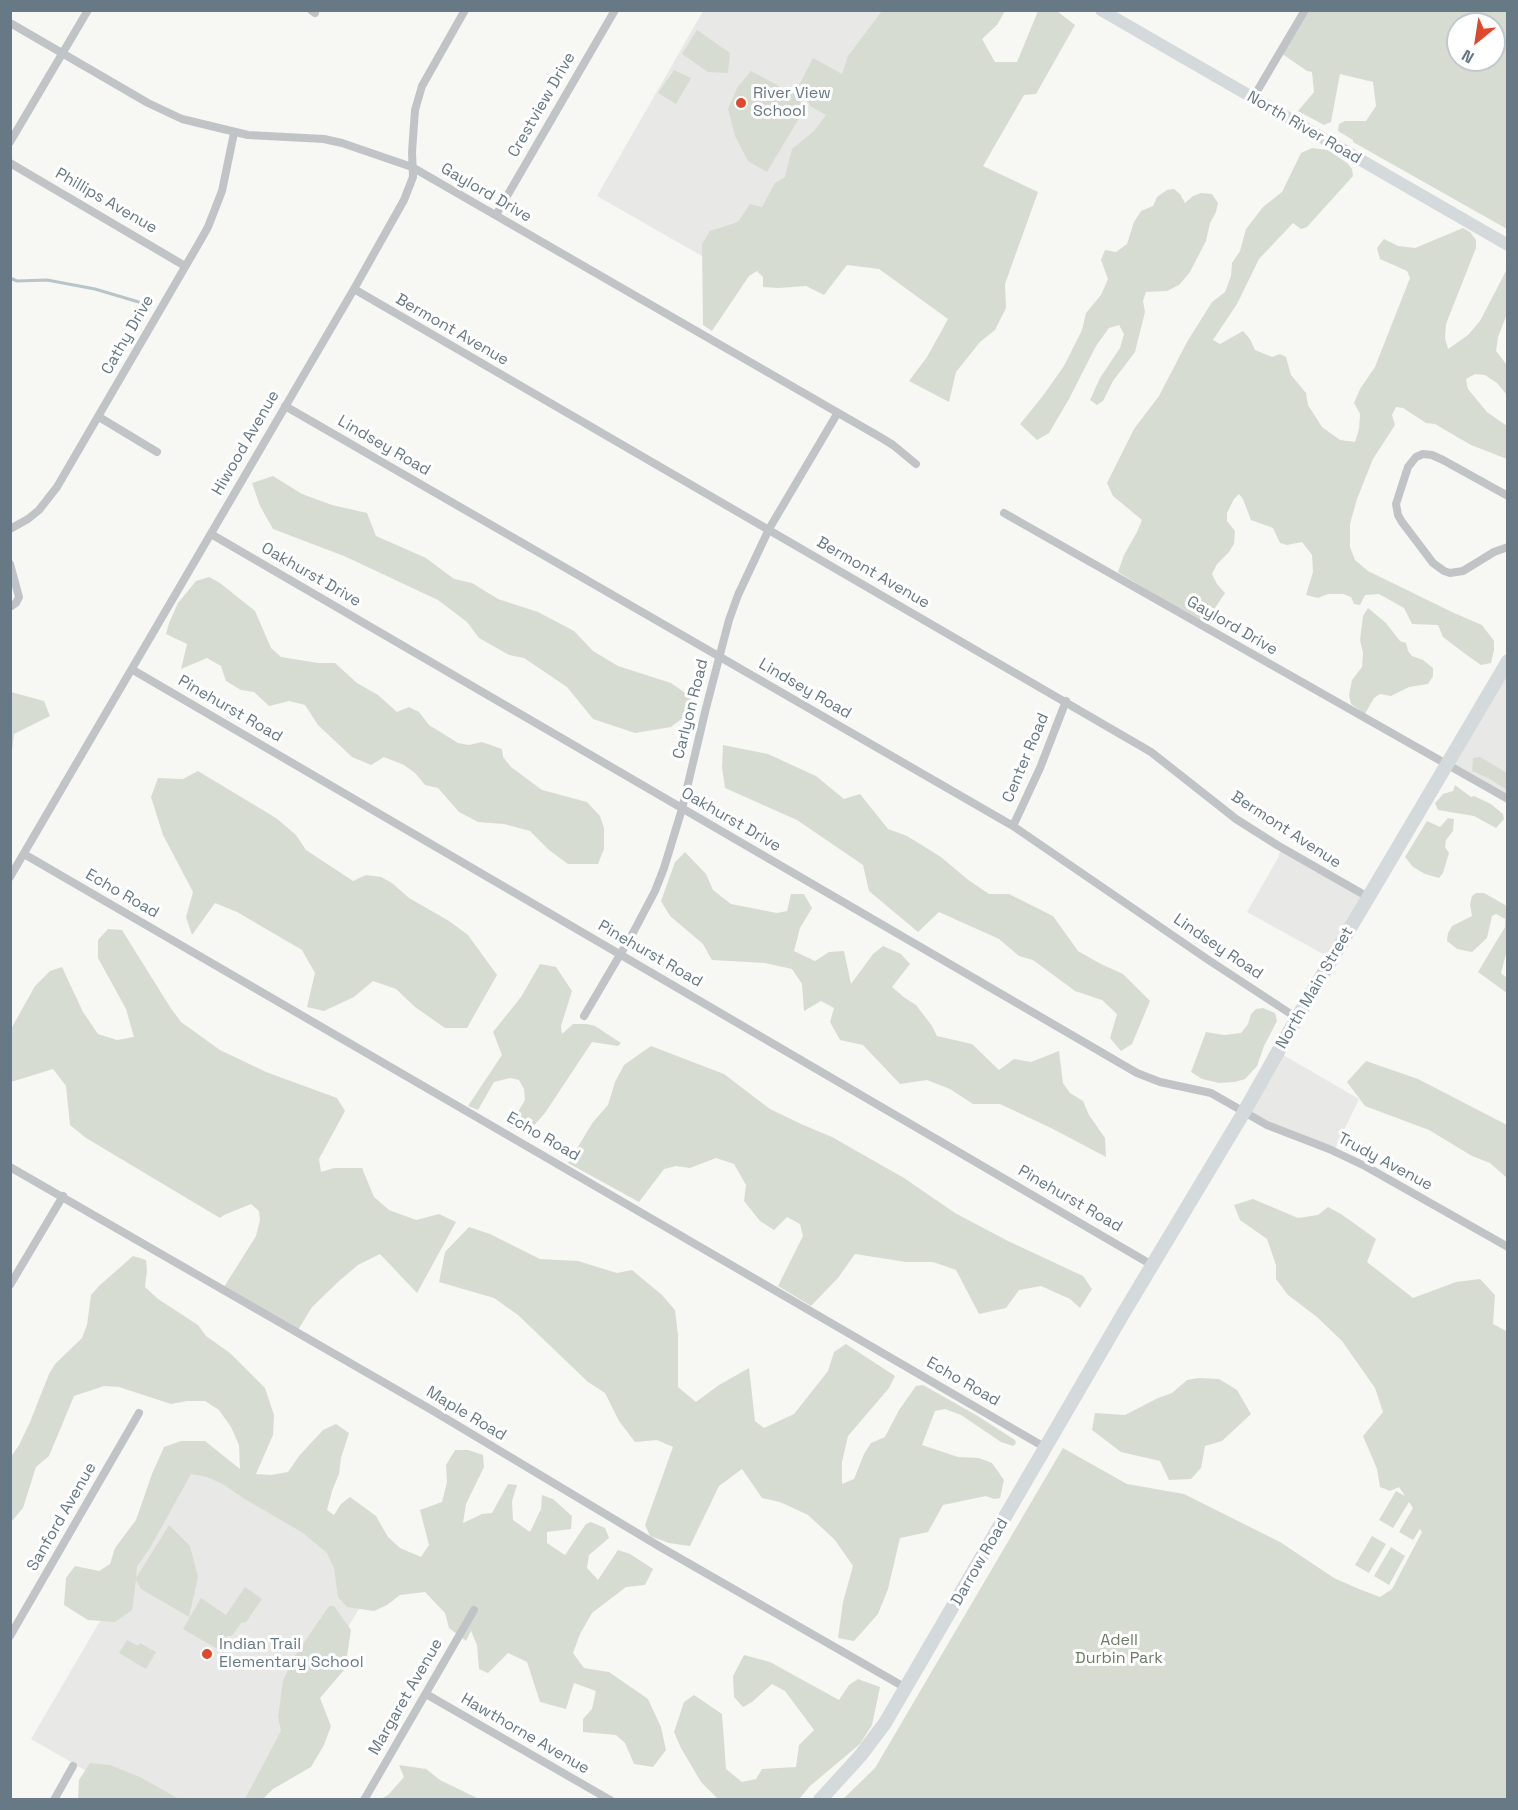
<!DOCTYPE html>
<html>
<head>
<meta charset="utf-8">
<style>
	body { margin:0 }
	#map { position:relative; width:1518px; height:1810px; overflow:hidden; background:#f7f7f4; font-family:"Space Grotesk",sans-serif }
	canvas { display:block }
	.frame { position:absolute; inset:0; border:12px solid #667984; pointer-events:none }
	.north { position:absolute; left:1446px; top:12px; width:60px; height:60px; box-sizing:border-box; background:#fff; border:2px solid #c2c9ce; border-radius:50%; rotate:210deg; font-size:16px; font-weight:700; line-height:24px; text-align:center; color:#667984 }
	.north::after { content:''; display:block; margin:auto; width:21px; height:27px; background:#e0482b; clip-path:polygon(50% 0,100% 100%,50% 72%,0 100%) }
</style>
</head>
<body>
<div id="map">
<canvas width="1518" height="1810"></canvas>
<div class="frame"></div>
<div class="north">N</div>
</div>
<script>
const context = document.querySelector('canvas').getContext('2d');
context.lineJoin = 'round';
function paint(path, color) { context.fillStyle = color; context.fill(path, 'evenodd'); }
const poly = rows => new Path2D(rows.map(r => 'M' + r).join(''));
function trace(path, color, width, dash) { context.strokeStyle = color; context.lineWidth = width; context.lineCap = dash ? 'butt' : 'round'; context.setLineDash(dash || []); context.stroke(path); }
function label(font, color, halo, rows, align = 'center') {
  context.font = font + ' "Space Grotesk",sans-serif'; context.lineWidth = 6; context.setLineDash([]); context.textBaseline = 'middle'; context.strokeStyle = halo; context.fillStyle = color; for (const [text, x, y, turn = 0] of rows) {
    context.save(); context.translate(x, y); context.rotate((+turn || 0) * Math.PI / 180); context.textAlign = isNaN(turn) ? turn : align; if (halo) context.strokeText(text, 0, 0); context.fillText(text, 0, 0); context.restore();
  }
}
paint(poly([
	[703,11,886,11,735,275,597,196],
	[1507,661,1507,799,1445,766],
	[1281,848,1368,897,1332,959,1247,912,1278,858],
	[1278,1052,1359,1099,1334,1151,1244,1112],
	[195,1459,382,1569,248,1799,135,1799,31,1739]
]), '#e8e8e7');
paint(poly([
	[882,11,1005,11,997,25,982,39,995,62,1017,62,1038,11,1057,11,1075,25,1036,94,1024,95,983,166,1038,192,1005,284,1006,308,995,330,980,342,956,372,949,402,909,381,927,357,948,319,879,269,847,265,824,295,806,286,778,288,763,287,763,277,757,271,749,276,712,331,703,325,702,244,710,231,738,222,750,204,762,207,775,183,785,177,792,149,814,131,826,115,810,106,807,100,809,97,797,89,813,58,842,74,848,56],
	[1305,11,1507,11,1507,229,1353,142,1353,140,1338,131,1339,124,1345,121,1366,121,1376,106,1373,82,1340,74,1331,122,1324,125,1298,111,1314,92,1312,72,1307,71,1281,53],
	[1458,24,1494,24,1494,60,1458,60],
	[697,30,730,53,728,73,708,72,682,54],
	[674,70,691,78,676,104,658,93],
	[751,71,798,96,804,110,767,172,748,161,735,136,728,109,737,88],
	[1312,148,1328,150,1347,163,1352,169,1353,176,1307,227,1301,229,1293,223,1259,259,1237,304,1213,340,1220,344,1243,331,1250,339,1255,350,1272,357,1280,354,1286,357,1291,375,1306,393,1308,405,1322,427,1340,440,1355,442,1359,429,1360,414,1354,403,1360,389,1375,367,1410,278,1407,271,1380,259,1377,248,1384,239,1398,246,1415,248,1463,228,1470,232,1476,240,1476,248,1446,324,1445,338,1448,349,1468,335,1480,321,1507,269,1507,314,1498,337,1496,351,1507,365,1507,395,1497,383,1485,375,1475,374,1466,379,1468,389,1487,412,1507,426,1507,459,1471,445,1435,424,1426,423,1403,408,1396,407,1392,415,1395,425,1373,459,1357,499,1350,524,1350,547,1355,560,1368,571,1454,613,1482,625,1494,641,1494,650,1491,663,1481,665,1464,653,1443,637,1438,625,1412,624,1404,608,1379,594,1365,595,1360,605,1354,604,1351,597,1343,594,1328,594,1318,598,1306,595,1313,572,1312,555,1302,542,1287,545,1280,543,1273,528,1251,520,1243,499,1239,494,1234,499,1227,513,1227,521,1235,531,1234,544,1229,552,1217,564,1212,574,1217,584,1225,593,1215,608,1214,619,1210,624,1198,621,1118,572,1124,555,1137,532,1142,520,1113,496,1107,483,1134,429,1159,396,1187,342,1212,302,1225,292,1231,276,1232,263,1240,251,1246,229,1263,207,1282,192,1301,153],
	[1174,189,1180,194,1185,203,1193,196,1201,193,1212,194,1218,203,1216,212,1210,223,1206,241,1190,272,1179,285,1167,291,1146,292,1143,301,1145,312,1135,352,1113,381,1103,401,1097,405,1090,400,1100,378,1120,348,1124,334,1119,325,1109,328,1096,346,1069,399,1049,433,1037,440,1020,424,1042,397,1064,366,1082,330,1086,313,1101,295,1108,279,1101,260,1105,250,1116,252,1127,244,1134,222,1141,211,1153,206,1157,197,1167,190],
	[273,476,302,494,332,505,367,513,376,536,426,558,454,579,472,583,498,599,538,612,574,631,593,651,618,666,671,683,691,697,692,711,671,727,635,733,593,719,567,687,524,658,509,655,479,638,467,622,438,600,344,556,273,529,260,506,252,483],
	[209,577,220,583,255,611,271,648,281,657,318,663,335,663,357,683,378,695,397,712,409,707,419,712,429,725,458,743,469,745,482,742,502,749,503,757,511,767,542,790,587,802,600,816,604,828,604,849,598,864,568,864,549,850,530,831,504,824,478,822,459,812,438,788,425,785,415,773,404,765,384,757,371,765,352,757,318,725,305,705,289,701,269,706,254,692,241,690,226,681,221,666,207,658,181,669,187,644,166,634,169,623,178,603,196,581],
	[1368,608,1386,623,1400,641,1406,643,1408,651,1412,656,1423,660,1433,668,1433,676,1428,684,1409,687,1391,696,1380,694,1374,698,1365,714,1351,704,1349,695,1352,680,1362,667,1363,653,1360,640,1363,616],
	[11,692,44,701,50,716,14,734,11,760],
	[723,745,768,754,816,776,844,799,860,794,888,829,907,836,941,857,967,879,989,894,1009,894,1053,916,1078,951,1101,964,1123,974,1150,1001,1132,1044,1121,1051,1110,1038,1117,1014,1102,1000,1075,991,1033,960,1019,956,999,939,939,912,918,932,869,891,863,865,797,820,725,788,722,767],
	[1480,757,1507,773,1507,790,1490,779,1472,771,1473,758],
	[198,771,276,818,296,835,306,850,353,881,366,875,381,877,392,883,409,898,449,921,468,935,497,975,467,1028,445,1028,415,1007,396,989,373,981,354,997,324,1011,307,1007,315,973,302,950,237,912,215,903,192,935,186,917,193,892,163,835,151,797,158,778,183,779],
	[1455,785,1471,797,1474,796,1491,804,1503,814,1504,819,1496,828,1474,816,1438,810,1435,803,1443,794,1453,791],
	[1448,818,1454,819,1453,831,1446,840,1445,847,1449,853,1443,873,1439,878,1425,874,1413,867,1405,857,1427,821,1440,827],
	[685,852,706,874,713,890,731,904,777,913,787,911,791,894,804,894,812,908,800,928,794,951,815,961,829,952,844,951,851,984,873,954,883,946,901,954,910,964,892,987,905,998,916,1005,932,1026,937,1036,972,1044,999,1070,1014,1059,1031,1062,1059,1051,1063,1083,1070,1093,1083,1101,1089,1115,1105,1138,1106,1157,1051,1128,1000,1104,973,1104,950,1089,927,1080,900,1084,863,1045,840,1040,830,1022,834,1008,821,1001,804,1011,802,984,792,969,765,963,712,960,703,944,670,916,661,901,675,862],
	[1476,893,1484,893,1507,906,1507,950,1501,973,1507,978,1507,993,1478,972,1505,927,1505,919,1496,914,1492,916,1487,938,1472,952,1457,949,1447,941,1448,933,1452,926,1472,916,1470,904,1472,896],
	[108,929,122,930,170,1007,181,1022,220,1050,266,1072,337,1098,345,1111,319,1159,321,1172,334,1168,362,1168,374,1197,389,1210,416,1220,439,1214,456,1222,417,1293,380,1254,358,1265,338,1282,312,1307,298,1330,224,1287,256,1236,260,1220,259,1211,251,1204,224,1215,220,1218,86,1138,70,1125,66,1086,53,1069,11,1082,11,1029,35,986,50,971,62,967,83,1012,98,1034,117,1040,134,1037,126,1009,98,958,98,940],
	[540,964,556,967,572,991,561,1026,562,1034,573,1024,587,1024,595,1026,621,1043,618,1046,592,1042,545,1113,528,1132,509,1127,525,1100,524,1089,519,1080,510,1078,494,1082,478,1110,468,1106,502,1055,493,1032,521,997],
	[1263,1008,1275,1013,1277,1021,1264,1046,1257,1066,1245,1079,1235,1082,1219,1083,1202,1079,1191,1072,1206,1032,1224,1035,1241,1033,1248,1024,1251,1014,1256,1009],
	[651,1046,724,1074,770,1109,801,1124,832,1137,904,1178,955,1213,1008,1241,1083,1276,1092,1289,1080,1308,1070,1299,1041,1286,1019,1290,1006,1308,979,1314,956,1270,933,1262,906,1262,855,1254,838,1278,811,1306,778,1286,803,1236,800,1224,787,1217,774,1230,760,1221,744,1201,746,1185,734,1164,716,1158,690,1168,676,1166,664,1169,639,1202,568,1163,593,1122,608,1105,615,1082,624,1065],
	[1366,1061,1418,1079,1507,1125,1507,1178,1490,1163,1472,1156,1429,1130,1365,1106,1347,1082],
	[1253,1199,1298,1218,1318,1215,1328,1207,1341,1214,1376,1239,1367,1262,1413,1298,1456,1282,1480,1279,1495,1295,1493,1324,1508,1332,1507,1799,843,1799,875,1768,1063,1448,1127,1484,1184,1494,1280,1542,1334,1578,1359,1589,1380,1597,1392,1589,1422,1532,1420,1529,1413,1540,1399,1532,1413,1508,1409,1502,1393,1528,1379,1520,1396,1491,1405,1496,1399,1487,1390,1491,1380,1487,1377,1469,1363,1436,1383,1412,1375,1388,1342,1341,1317,1317,1288,1295,1276,1279,1276,1265,1267,1239,1240,1220,1234,1205],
	[469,1227,490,1234,540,1259,578,1261,617,1273,632,1270,662,1295,675,1310,678,1335,678,1387,696,1402,719,1385,749,1368,755,1421,764,1428,794,1414,828,1371,834,1352,846,1344,895,1376,889,1388,848,1436,842,1462,842,1484,854,1479,864,1454,871,1443,885,1437,899,1410,916,1386,923,1385,976,1415,1015,1440,1016,1443,1013,1446,1001,1442,961,1415,945,1409,935,1411,922,1445,958,1457,979,1458,992,1463,1004,1480,1000,1498,994,1499,986,1496,943,1505,928,1532,900,1538,888,1589,878,1614,854,1641,838,1638,843,1602,853,1566,835,1540,808,1515,780,1502,762,1498,742,1469,719,1486,690,1546,669,1543,650,1536,645,1525,673,1447,657,1440,635,1442,619,1421,605,1393,588,1382,518,1315,494,1298,439,1282,445,1252],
	[133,1256,146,1260,147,1270,145,1287,158,1299,198,1325,206,1336,230,1353,265,1388,274,1415,273,1435,256,1474,271,1475,288,1472,299,1456,323,1430,336,1424,349,1433,341,1458,339,1474,332,1491,327,1510,334,1515,341,1504,350,1497,376,1516,388,1537,400,1548,421,1557,429,1545,420,1510,442,1502,447,1482,446,1465,455,1450,468,1450,483,1455,484,1467,466,1504,463,1523,482,1514,492,1513,508,1484,517,1485,512,1501,513,1520,530,1532,541,1509,542,1495,553,1499,572,1516,571,1529,547,1532,547,1543,565,1555,586,1524,591,1522,605,1528,609,1538,589,1555,587,1568,598,1580,618,1550,630,1554,653,1569,645,1585,626,1587,592,1613,580,1634,573,1653,584,1668,609,1672,648,1699,661,1727,666,1750,653,1767,634,1764,625,1743,616,1735,583,1732,583,1719,592,1709,596,1691,574,1683,566,1709,540,1702,527,1662,508,1653,488,1673,479,1669,477,1645,471,1631,466,1641,449,1628,445,1613,425,1592,400,1595,387,1605,374,1611,347,1607,338,1597,334,1568,327,1553,303,1533,243,1498,223,1484,207,1477,191,1474,150,1548,137,1566,136,1578,169,1525,190,1546,198,1577,189,1617,141,1589,136,1580,132,1610,115,1622,88,1620,64,1605,66,1578,75,1566,99,1571,110,1564,115,1548,136,1520,152,1474,164,1447,181,1441,205,1441,240,1469,239,1445,231,1427,219,1410,205,1401,187,1401,171,1404,119,1387,104,1386,74,1396,49,1456,36,1467,23,1508,11,1522,11,1457,19,1445,30,1422,49,1374,55,1364,82,1338,87,1325,91,1295,100,1285],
	[1198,1378,1219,1379,1237,1390,1251,1414,1222,1441,1205,1446,1201,1468,1191,1479,1169,1480,1160,1461,1121,1452,1092,1430,1095,1413,1125,1415,1158,1398,1172,1393,1187,1380],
	[1372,1536,1386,1544,1369,1573,1355,1565],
	[1391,1547,1405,1556,1389,1585,1374,1576],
	[245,1587,262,1599,246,1622,241,1623,232,1636,227,1636,219,1650,183,1629,201,1598,226,1615],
	[329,1606,334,1606,351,1630,345,1669,320,1698,331,1726,324,1745,311,1767,273,1789,263,1799,245,1799,281,1731,278,1717,283,1681,294,1657],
	[127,1640,138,1646,140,1643,156,1652,146,1669,119,1653],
	[744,1655,770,1662,839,1700,849,1685,858,1679,880,1687,872,1725,860,1744,810,1786,799,1799,718,1799,701,1782,681,1748,674,1732,684,1702,694,1695,722,1714,726,1769,742,1782,756,1779,762,1769,796,1767,799,1745,814,1730,785,1691,772,1684,752,1702,743,1707,734,1697,733,1676],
	[90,1763,110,1765,140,1777,179,1799,78,1799,79,1780],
	[399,1765,426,1769,440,1780,479,1799,381,1799,388,1795,404,1777]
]), '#d7dcd3');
trace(poly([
	[10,278,17,281,47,280,95,289,142,303]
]), '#b7c5c8', 3);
trace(poly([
	[311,10,315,13],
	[12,24,148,103,182,119,248,135,324,139,342,143,412,167,880,437,893,445,916,464],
	[1253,98,1305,10],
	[10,142,88,10],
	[10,163,185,266],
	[496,215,615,10],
	[354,289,1151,752,1236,819,1277,845,1368,897],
	[285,406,1013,826,1207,959,1297,1018],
	[99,417,157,452],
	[1508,496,1443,460,1432,455,1423,454,1416,457,1408,467,1396,504,1398,515,1402,522,1433,563,1444,571,1450,573,1463,571,1494,552,1508,547],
	[1004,513,1508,799],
	[10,529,28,519,39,510,57,487,199,243,208,227,222,191,234,133],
	[211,534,1137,1073,1160,1082,1211,1093,1267,1125,1329,1149,1365,1166,1508,1247],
	[10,564,19,597,16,603,10,607],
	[133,670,1152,1265],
	[1013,826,1040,768,1066,701],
	[24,854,1046,1448],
	[10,877,354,289,404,200,413,177,412,152,415,110,422,86,465,10],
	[584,1016,634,931,655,891,664,868,682,809,706,708,729,620,738,595,769,529,837,414],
	[10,1167,430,1409,662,1548,906,1688],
	[10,1285,63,1196],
	[10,1636,139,1413],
	[426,1694,610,1800],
	[54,1800,73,1766],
	[364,1800,474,1610]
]), '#c0c4c7', 8);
trace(poly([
	[1101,10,1508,245]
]), '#d4d9dc', 12);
trace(poly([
	[820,1800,861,1755,885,1723,1123,1314,1244,1112,1297,1018,1508,661]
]), '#d4d9dc', 14);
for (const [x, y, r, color] of [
	[741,103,6,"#e0482b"],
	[207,1654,6,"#e0482b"]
]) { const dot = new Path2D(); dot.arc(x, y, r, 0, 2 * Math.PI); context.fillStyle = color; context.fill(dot); trace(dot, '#fff', 2); }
label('16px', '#667984', '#fff', [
	["River View",753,94],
	["School",753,112],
	["Indian Trail",219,1645],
	["Elementary School",219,1663]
], 'left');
label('16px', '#667984', '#fff', [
	["Crestview Drive",542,105,-60],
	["North River Road",1304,128,30],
	["Gaylord Drive",486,193,30],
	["Phillips Avenue",106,201,30],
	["Bermont Avenue",452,330,30],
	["Cathy Drive",128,335,-60],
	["Hiwood Avenue",246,443,-60],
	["Lindsey Road",384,446,30],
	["Bermont Avenue",873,573,30],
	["Oakhurst Drive",311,575,30],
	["Gaylord Drive",1232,626,30],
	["Lindsey Road",805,689,30],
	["Pinehurst Road",230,709,30],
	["Carlyon Road",691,709,-76],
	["Center Road",1026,758,-67],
	["Oakhurst Drive",731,820,30],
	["Bermont Avenue",1286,830,33],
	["Echo Road",122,894,30],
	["Lindsey Road",1218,947,34],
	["Pinehurst Road",650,954,30],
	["North Main Street",1315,988,-60],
	["Echo Road",543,1137,30],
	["Trudy Avenue",1385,1162,28],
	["Pinehurst Road",1070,1199,30],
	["Echo Road",963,1382,30],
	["Maple Road",466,1414,31],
	["Sanford Avenue",62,1517,-60],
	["Darrow Road",980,1562,-60],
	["Margaret Avenue",406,1697,-60],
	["Hawthorne Avenue",525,1734,30]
]);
label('16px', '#6b7b65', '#fff', [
	["Adell",1119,1641],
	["Durbin Park",1119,1659]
]);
</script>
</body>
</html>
